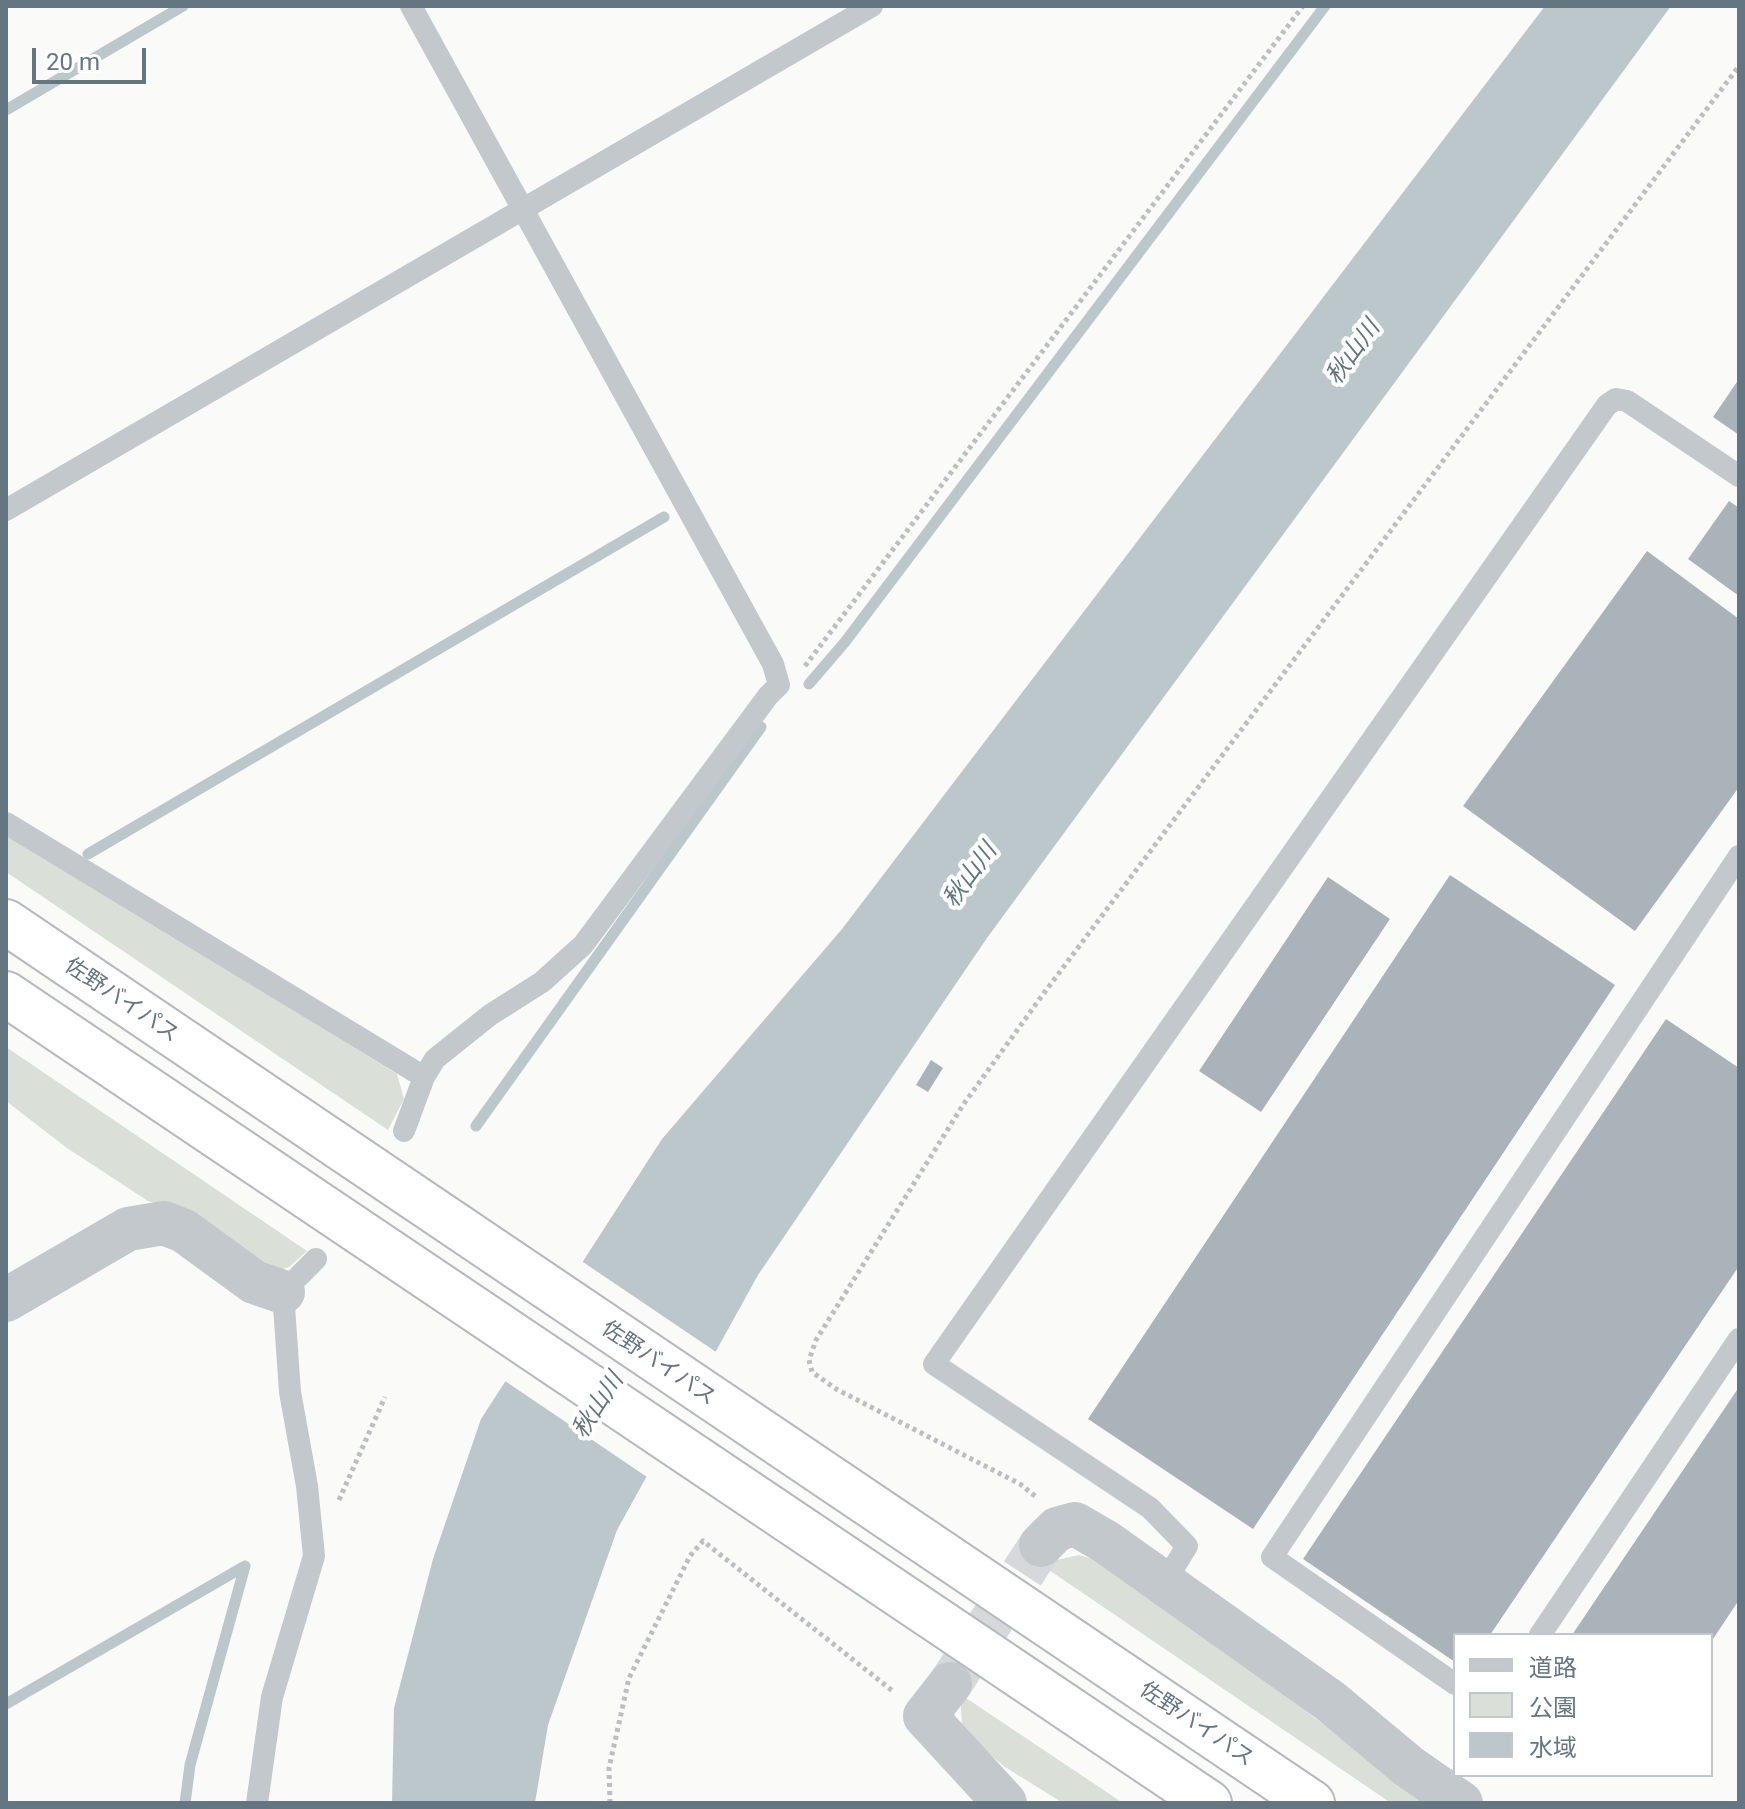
<!DOCTYPE html>
<html>
<head>
<meta charset="utf-8">
<style>
	body { margin:0 }
	#map { position:relative; width:1745px; height:1809px; overflow:hidden; background:#fafaf8; font-family:Roboto,"Noto Sans JP",sans-serif }
	canvas { display:block }
	.frame { position:absolute; inset:0; border:8px solid #657683; pointer-events:none }
	.legend { position:absolute; left:1453px; top:1633px; width:260px; height:144px; box-sizing:border-box; background:#fff; border:2px solid #c1c8cd; margin:0; padding:10px 14px; list-style:none; font-size:24px; color:#657683 }
	.legend li { display:flex; align-items:center; gap:16px; height:40px }
	.legend b { width:40px; border:2px solid #c1c8cd }
	.scale { position:absolute; left:32px; top:48px; width:114px; height:36px; box-sizing:border-box; border:4px solid #657683; border-top:0; padding-left:10px; font-size:24px; line-height:28px; white-space:nowrap; color:#657683; -webkit-text-stroke:6px #fff; paint-order:stroke }
</style>
</head>
<body>
<div id="map">
<canvas width="1745" height="1809"></canvas>
<div class="frame"></div>
<ul class="legend">
<li><b style="height:10px;background:#c3c8cc"></b>道路</li>
<li><b style="height:22px;background:#dadfd7"></b>公園</li>
<li><b style="height:22px;background:#bbc7cb"></b>水域</li>
</ul>
<div class="scale">20 m</div>
</div>
<script>
const context = document.querySelector('canvas').getContext('2d');
context.lineJoin = 'round';
function paint(path, color) { context.fillStyle = color; context.fill(path, 'evenodd'); }
const poly = rows => new Path2D(rows.map(r => 'M' + r).join(''));
function trace(path, color, width, dash) { context.strokeStyle = color; context.lineWidth = width; context.lineCap = dash ? 'butt' : 'round'; context.setLineDash(dash || []); context.stroke(path); }
function label(font, color, halo, rows, align = 'center') {
  context.font = font + ' Roboto,"Noto Sans JP",sans-serif'; context.lineWidth = 8; context.setLineDash([]); context.textBaseline = 'middle'; context.strokeStyle = halo; context.fillStyle = color; for (const [text, x, y, turn = 0] of rows) {
    context.save(); context.translate(x, y); context.rotate((+turn || 0) * Math.PI / 180); context.textAlign = isNaN(turn) ? turn : align; if (halo) context.strokeText(text, 0, 0); context.fillText(text, 0, 0); context.restore();
  }
}
paint(poly([
	[6,833,397,1074,404,1099,388,1130,6,872],
	[6,1047,307,1251,289,1267,279,1270,265,1267,166,1206,148,1201,67,1148,6,1101],
	[1079,1555,1096,1560,1192,1624,1426,1803,1391,1803,1049,1570,1057,1560],
	[960,1694,1123,1803,1063,1803,1005,1767,978,1745,962,1724]
]), '#dadfd7');
paint(poly([
	[1545,6,1671,6,987,938,758,1275,617,1530,548,1725,535,1803,392,1803,394,1708,433,1559,481,1419,662,1139,842,929]
]), '#bbc7cb');
paint(poly([
	[580,1260,719,1354,650,1479,502,1379]
]), '#fafaf8');
trace(poly([
	[6,110,183,6],
	[809,684,845,642,1325,6],
	[88,854,664,517],
	[476,1126,761,727],
	[6,1704,245,1566],
	[185,1803,190,1765,245,1566]
]), '#bbc7cb', 11);
paint(poly([
	[1739,379,1739,435,1713,417],
	[1729,501,1739,508,1739,596,1688,559],
	[1647,551,1739,619,1739,787,1635,931,1463,806],
	[1450,875,1615,985,1253,1529,1088,1419],
	[1328,877,1390,919,1261,1112,1199,1071],
	[1666,1019,1739,1068,1739,1266,1490,1635,1455,1635,1455,1662,1303,1559],
	[931,1060,943,1068,928,1092,916,1085],
	[1739,1387,1739,1600,1711,1642,1711,1635,1572,1635]
]), '#aab3b9');
trace(poly([
	[950,1684,1041,1545]
]), '#d5d9db', 44, [44, 22]);
const trunk = poly([
	[6,922,1312,1803],
	[6,994,1209,1803]
]);
trace(trunk, '#b4b9bd', 48);
trace(poly([
	[805,666,1303,6],
	[1035,1496,1020,1484,836,1389,812,1372,809,1360,816,1340,963,1105,1044,993,1739,66],
	[339,1500,385,1397],
	[610,1803,609,1768,629,1678,690,1556,703,1541,894,1692]
]), '#bbbfc2', 5, [4, 4]);
trace(poly([
	[6,510,872,6],
	[6,823,424,1077],
	[404,1131,424,1077,435,1059,490,1015,542,982,583,945,768,696,779,685,773,664,411,6],
	[1165,1582,1187,1546,1150,1508,934,1364,1607,405,1616,399,1627,401,1739,476],
	[1540,1635,1739,1339],
	[1455,1684,1272,1557,1739,856],
	[257,1803,272,1697,314,1556,307,1486,290,1392,283,1292,316,1259]
]), '#c3c8cc', 22);
trace(poly([
	[6,1300,128,1229,164,1223,184,1231,254,1282,283,1292],
	[1041,1545,1057,1529,1075,1524,1106,1542,1330,1701,1408,1766,1461,1803],
	[950,1684,925,1716,1005,1803]
]), '#c3c8cc', 44);
trace(trunk, '#fff', 44);
label('22px', '#657683', '#fff', [
	["佐野バイパス",121,1001,34],
	["佐野バイパス",658,1364,34],
	["佐野バイパス",1196,1725,34]
]);
label('italic 24px', '#60757c', '#fff', [
	["秋山川",1354,353,-54],
	["秋山川",971,876,-54],
	["秋山川",599,1406,-57]
]);
</script>
</body>
</html>
